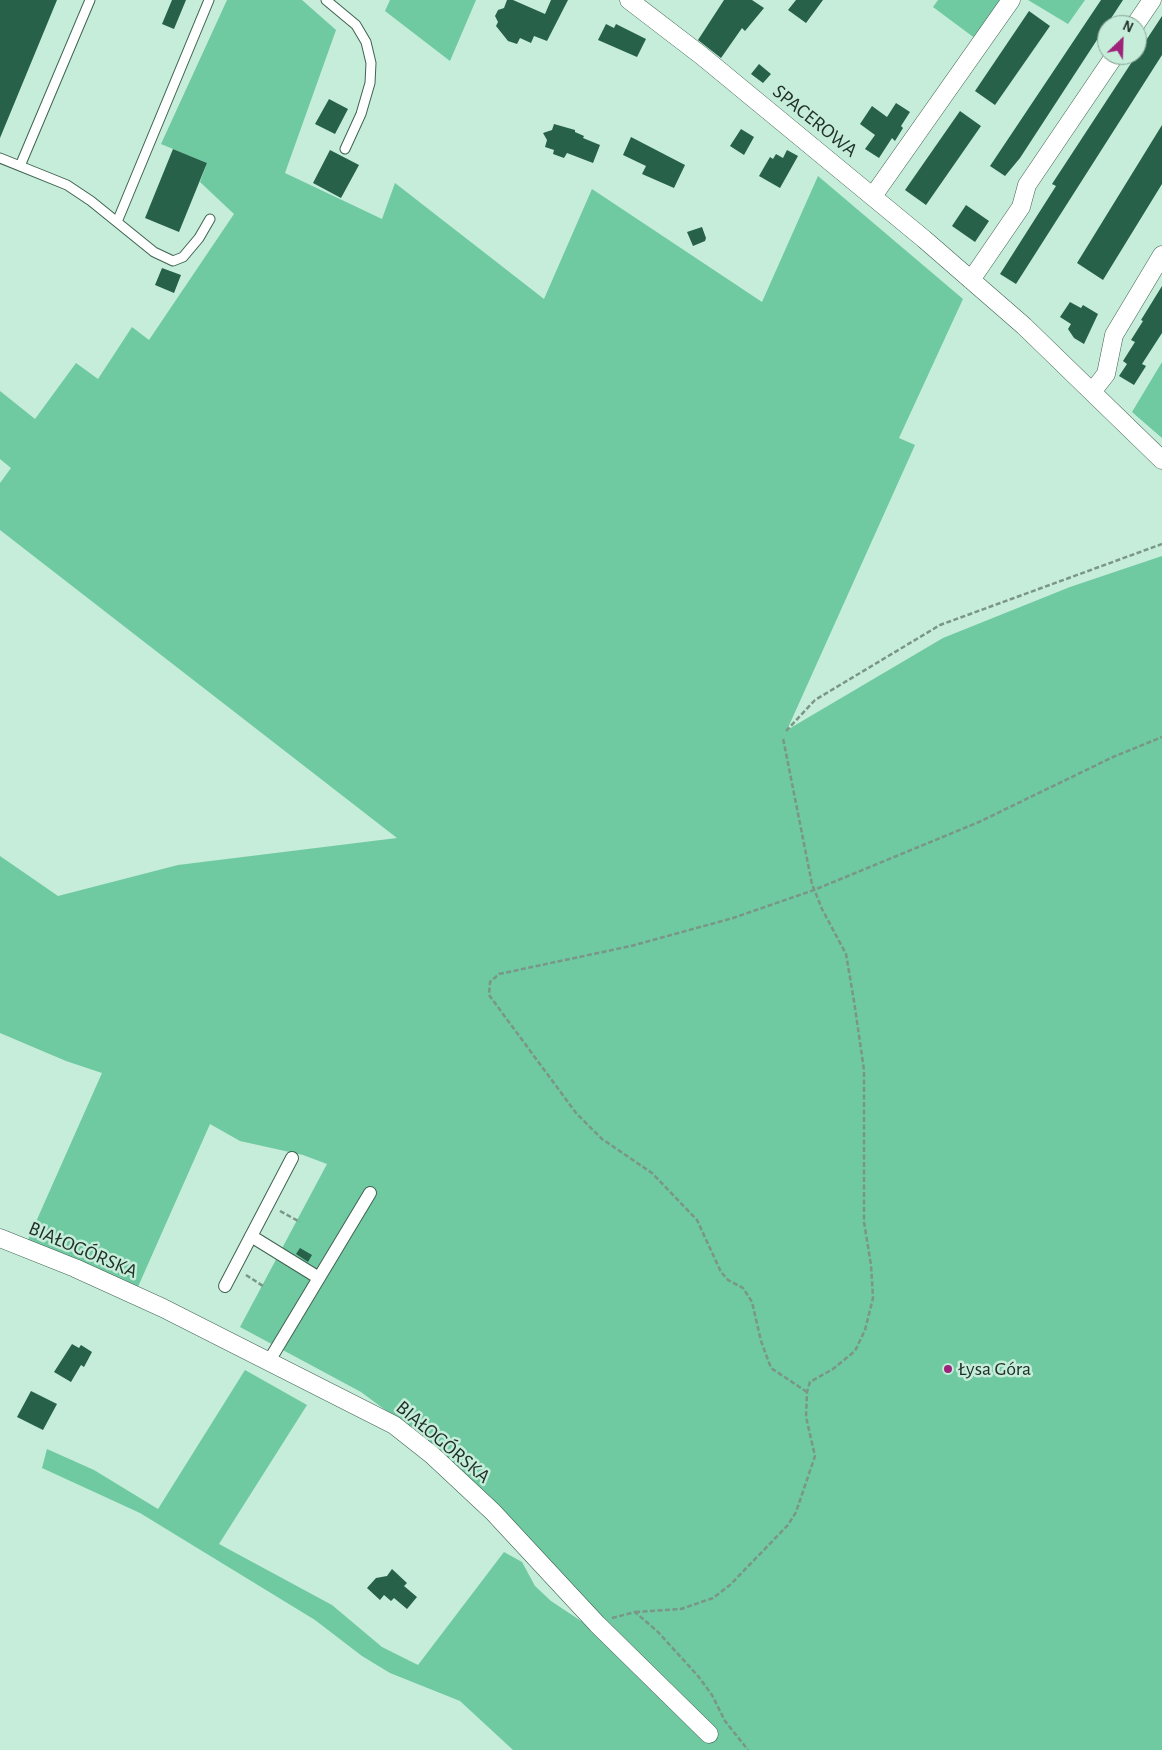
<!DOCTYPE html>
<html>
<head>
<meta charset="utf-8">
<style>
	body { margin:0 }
	#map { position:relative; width:1162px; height:1750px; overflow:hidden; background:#c5edd9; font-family:"Alegreya Sans",sans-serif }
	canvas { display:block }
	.north { position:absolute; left:1097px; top:15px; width:50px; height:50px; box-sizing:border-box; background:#c5edd9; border:1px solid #83a192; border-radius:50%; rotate:24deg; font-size:14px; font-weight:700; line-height:20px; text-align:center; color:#203028 }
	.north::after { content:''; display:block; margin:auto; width:18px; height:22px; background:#9e2279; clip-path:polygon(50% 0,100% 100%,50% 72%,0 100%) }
</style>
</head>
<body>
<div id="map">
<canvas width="1162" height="1750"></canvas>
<div class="north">N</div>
</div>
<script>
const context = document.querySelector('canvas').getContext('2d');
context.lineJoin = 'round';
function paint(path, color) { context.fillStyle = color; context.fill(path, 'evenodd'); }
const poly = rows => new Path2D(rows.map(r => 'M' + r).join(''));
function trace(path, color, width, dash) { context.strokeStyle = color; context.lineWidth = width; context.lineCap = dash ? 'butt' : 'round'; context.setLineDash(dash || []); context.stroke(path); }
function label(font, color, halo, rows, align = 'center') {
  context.font = font + ' "Alegreya Sans",sans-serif'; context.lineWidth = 5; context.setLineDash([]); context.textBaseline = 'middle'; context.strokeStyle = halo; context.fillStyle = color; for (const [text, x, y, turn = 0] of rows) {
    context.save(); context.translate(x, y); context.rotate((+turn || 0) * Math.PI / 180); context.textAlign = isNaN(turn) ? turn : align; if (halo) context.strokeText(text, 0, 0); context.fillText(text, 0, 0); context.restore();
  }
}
paint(poly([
	[227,0,302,0,336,30,285,173,382,219,395,183,544,299,592,189,762,302,818,176,963,299,899,438,915,445,787,730,943,638,1070,587,1162,556,1162,1750,513,1750,460,1701,390,1673,362,1656,315,1620,140,1513,42,1468,47,1449,94,1470,158,1509,245,1370,307,1405,219,1544,332,1605,382,1647,418,1665,504,1552,522,1562,535,1586,551,1601,581,1621,589,1608,430,1443,361,1392,240,1327,327,1164,303,1155,240,1141,210,1124,137,1289,27,1242,102,1073,66,1061,0,1033,0,856,58,896,178,865,397,838,0,530,0,483,11,468,0,459,0,391,35,419,76,363,98,379,132,327,149,340,234,214,200,182,207,163,161,144],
	[390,0,476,0,450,61,385,11],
	[938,0,1001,0,976,39,933,7],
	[1028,0,1085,0,1068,24],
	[1162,362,1162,438,1132,412]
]), '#6fc9a1');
paint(poly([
	[0,0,57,0,0,138],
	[172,0,186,0,174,29,162,24],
	[507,0,513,0,545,14,551,0,568,0,547,41,534,36,531,43,520,38,517,44,508,41,496,26,498,22,495,16,498,10,504,8],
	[724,0,752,0,764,8,745,31,742,28,721,58,698,40],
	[796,0,823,0,806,23,788,10],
	[1101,0,1123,0,1020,158,1005,176,990,166],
	[1029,11,1050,26,995,105,975,91],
	[1162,16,1162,55,1016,284,1000,274,1056,186,1052,184],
	[606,24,614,28,616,24,646,39,637,57,598,40],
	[759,64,771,74,763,83,751,74],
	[329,99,348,109,335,134,315,124],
	[896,103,910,112,901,126,903,128,895,141,892,138,879,158,865,149,875,135,860,124,872,106,887,117],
	[960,111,981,126,926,205,905,190],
	[554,124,575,130,575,132,584,136,583,138,600,145,593,163,567,153,564,158,553,154,554,150,545,147,547,140,543,133,552,130],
	[1162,125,1162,184,1103,280,1077,263],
	[741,129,754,137,744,155,730,146],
	[631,137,685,165,674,188,642,174,646,166,623,155],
	[173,149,207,163,179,232,145,218],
	[330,150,359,165,341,198,313,183],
	[787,150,798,156,780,188,759,176,770,157,773,159,776,154,783,158],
	[966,205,989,221,975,242,952,226],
	[702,227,706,238,705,241,693,246,687,232],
	[162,268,181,275,174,293,155,285],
	[1162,286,1162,333,1142,364,1146,366,1134,385,1119,376,1127,364,1123,361,1135,342,1131,340,1143,321,1141,320],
	[1070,302,1081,308,1083,305,1098,314,1084,344,1074,338,1068,329,1071,324,1060,317],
	[300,1248,312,1255,308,1262,296,1254],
	[72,1344,79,1348,81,1345,92,1352,84,1367,81,1365,71,1382,54,1372],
	[31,1391,57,1404,43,1430,17,1417],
	[392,1569,407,1583,404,1586,417,1597,407,1609,394,1598,391,1601,384,1595,380,1600,367,1588,376,1578,387,1576]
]), '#276149');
const service = poly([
	[326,0,356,25,366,42,371,63,370,83,361,114,345,149],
	[0,158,67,185,91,201,154,252,173,261,183,257,199,238,210,219],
	[20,166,90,0],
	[117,222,209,0]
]);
const pedestrian = poly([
	[251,1236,319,1278],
	[225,1286,292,1158],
	[269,1361,370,1193]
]);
const minor = poly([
	[629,0,702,56,924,239,1024,326,1162,460],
	[1135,25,1152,0],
	[873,196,1011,0],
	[971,280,1021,207,1027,185,1115,55],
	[1092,392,1106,374,1114,335,1162,255],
	[0,1238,75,1268,163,1308,394,1425,432,1455,493,1512,597,1624,709,1734]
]);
trace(service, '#3f6352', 11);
trace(pedestrian, '#3f6352', 14);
trace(minor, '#3f6352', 19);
trace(poly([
	[786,731,815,700,940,625,1162,544],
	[280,1211,300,1222],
	[246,1275,263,1286],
	[807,1392,771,1368,761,1341,752,1302,743,1288,728,1280,721,1272,697,1220,652,1173,602,1139,576,1113,489,995,490,982,499,974,631,946,733,918,814,890,979,822,1113,757,1162,737],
	[635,1612,681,1609,713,1598,730,1585,788,1525,796,1512,815,1456,806,1417,807,1392,810,1382,833,1369,855,1351,865,1330,873,1298,871,1265,864,1222,864,1070,854,1001,846,954,822,909,812,884,783,738],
	[612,1618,635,1612,658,1632,698,1676,712,1695,725,1721,748,1750]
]), '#799687', 2.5, [5, 2.5]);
trace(service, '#fff', 9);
trace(pedestrian, '#fff', 12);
trace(minor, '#fff', 18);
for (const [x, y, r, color] of [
	[948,1369,5,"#9e2279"]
]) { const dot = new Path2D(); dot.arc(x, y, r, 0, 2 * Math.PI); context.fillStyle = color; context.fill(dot); trace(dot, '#c5edd9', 2); }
label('20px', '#203028', '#c5edd9', [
	["SPACEROWA",815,121,39],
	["BIAŁOGÓRSKA",83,1250,23],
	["BIAŁOGÓRSKA",443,1442,40]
]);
label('20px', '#203028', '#c5edd9', [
	["Łysa Góra",958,1369]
], 'left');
</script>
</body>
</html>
